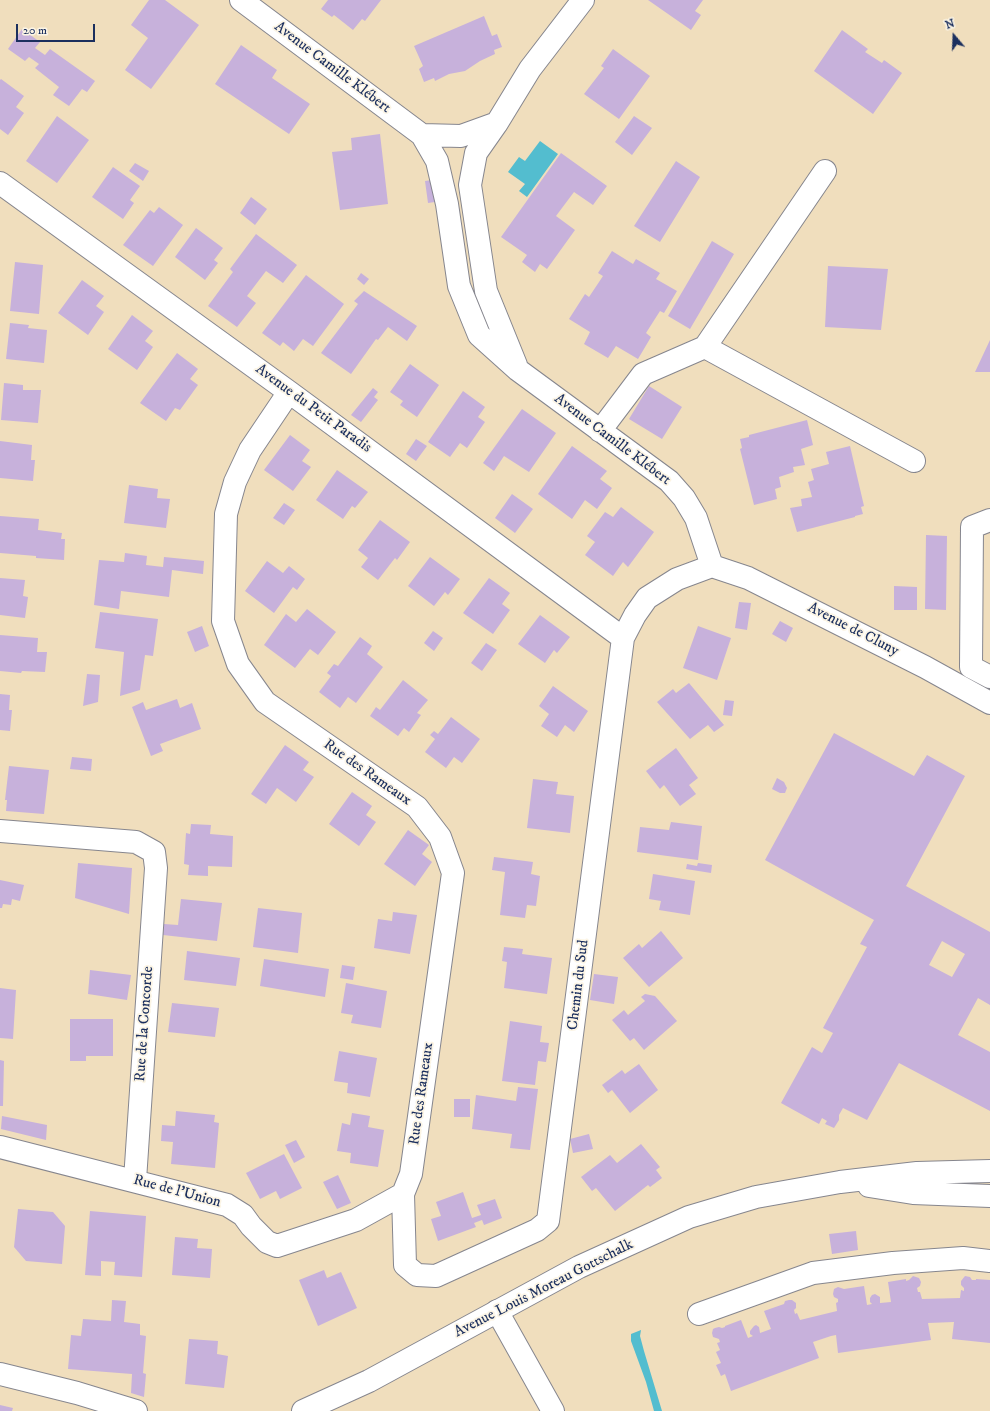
<!DOCTYPE html>
<html>
<head>
<meta charset="utf-8">
<style>
	body { margin:0 }
	#map { position:relative; width:990px; height:1411px; overflow:hidden; background:#f0debd; font-family:"IM FELL DW Pica",serif }
	canvas { display:block }
	.north { position:absolute; left:934px; top:16px; width:40px; height:40px; -webkit-text-stroke:3px #fcf5e5; paint-order:stroke; rotate:341deg; font-size:11px; font-weight:700; line-height:16px; text-align:center; color:#1b2f5e }
	.north::after { content:''; display:block; margin:auto; width:14px; height:18px; background:#1b2f5e; clip-path:polygon(50% 0,100% 100%,50% 72%,0 100%) }
	.scale { position:absolute; left:16px; top:24px; width:79px; height:18px; box-sizing:border-box; border:2px solid #1b2f5e; border-top:0; padding-left:5px; font-size:12px; line-height:14px; white-space:nowrap; color:#1b2f5e; -webkit-text-stroke:3px #fcf5e5; paint-order:stroke }
</style>
</head>
<body>
<div id="map">
<canvas width="990" height="1411"></canvas>
<div class="north">N</div>
<div class="scale">20 m</div>
</div>
<script>
const context = document.querySelector('canvas').getContext('2d');
context.lineJoin = 'round';
function paint(path, color) { context.fillStyle = color; context.fill(path, 'evenodd'); }
const poly = rows => new Path2D(rows.map(r => 'M' + r).join(''));
function trace(path, color, width, dash) { context.strokeStyle = color; context.lineWidth = width; context.lineCap = dash ? 'butt' : 'round'; context.setLineDash(dash || []); context.stroke(path); }
function label(font, color, halo, rows, align = 'center') {
  context.font = font + ' "IM FELL DW Pica",serif'; context.lineWidth = 3.5; context.setLineDash([]); context.textBaseline = 'middle'; context.strokeStyle = halo; context.fillStyle = color; for (const [text, x, y, turn = 0] of rows) {
    context.save(); context.translate(x, y); context.rotate((+turn || 0) * Math.PI / 180); context.textAlign = isNaN(turn) ? turn : align; if (halo) context.strokeText(text, 0, 0); context.fillText(text, 0, 0); context.restore();
  }
}
paint(poly([
	[540,141,558,154,527,197,519,191,525,184,508,172,519,157,525,161],
	[641,1330,640,1336,644,1351,662,1411,654,1411,646,1382,631,1341,631,1334]
]), '#53bdcf');
paint(poly([
	[149,0,165,0,199,25,151,89,125,70,148,38,131,25],
	[328,0,381,0,365,21,362,19,353,30,334,15,332,17,321,9],
	[648,0,703,0,695,11,701,15,691,30],
	[484,16,492,36,497,34,502,47,494,50,495,54,480,61,465,71,449,74,435,81,434,78,424,82,419,69,423,66,414,46],
	[22,29,40,42,35,48,45,55,50,49,95,81,87,92,82,89,69,106,53,95,59,87,35,68,39,64,29,57,25,61,8,49],
	[842,30,868,49,865,52,882,63,884,60,902,73,873,114,814,71],
	[241,45,277,70,272,78,310,104,289,134,215,84],
	[613,49,650,76,619,119,584,94,604,68,601,66],
	[1,79,24,96,16,107,24,113,8,135,0,129,0,80],
	[57,116,89,140,57,183,26,161],
	[634,116,652,128,632,155,615,142],
	[380,134,388,204,340,210,332,152,352,150,351,138],
	[561,153,607,186,593,205,574,192,556,216,575,230,547,269,540,264,535,272,522,262,527,255,501,237],
	[676,161,700,177,660,242,634,226],
	[135,163,149,171,143,181,129,171],
	[113,167,140,186,130,200,134,203,123,219,92,197],
	[432,180,435,202,428,203,425,181],
	[251,197,267,209,255,225,240,213],
	[159,207,183,225,153,266,123,245,150,210,154,213],
	[196,228,223,248,214,260,218,263,205,280,175,257],
	[256,234,297,265,283,283,266,271,247,296,256,303,237,327,208,306,233,272,230,269],
	[712,241,734,254,690,329,668,316],
	[612,251,633,264,636,259,660,273,656,279,677,291,664,313,660,311,646,333,651,337,638,359,616,346,608,358,584,344,590,332,569,319,585,294,589,297,603,276,598,273],
	[15,262,43,265,39,314,10,311],
	[828,266,888,269,881,330,825,327],
	[361,273,369,279,364,285,357,279],
	[306,275,344,304,313,346,303,339,294,351,283,342,280,346,262,333],
	[82,280,104,296,96,306,104,312,88,335,58,313],
	[364,291,417,326,407,341,388,327,378,340,376,339,351,374,321,353,358,304,354,301],
	[132,315,153,331,145,341,153,347,137,370,108,349],
	[10,323,29,325,28,328,47,330,44,363,6,359],
	[990,340,990,372,975,372],
	[177,353,198,369,190,379,198,385,180,410,175,408,166,421,140,403],
	[410,364,439,385,417,417,400,405,403,401,390,392],
	[4,383,23,385,23,390,41,390,38,423,1,420],
	[649,386,682,407,662,439,629,419],
	[373,388,378,392,374,397,378,400,361,422,351,415],
	[463,391,485,407,478,417,485,422,467,448,460,443,450,457,428,442],
	[522,409,556,433,529,472,504,456,494,471,483,463],
	[807,420,813,445,801,449,805,465,793,467,794,472,779,477,781,487,775,489,777,499,754,505,740,449,742,448,740,439,749,437,749,435],
	[290,435,310,450,302,461,311,467,293,491,264,470],
	[416,439,427,446,416,461,406,454],
	[0,441,32,445,31,460,35,460,33,481,0,478],
	[572,446,607,471,600,479,612,488,597,509,585,500,572,519,538,494],
	[850,446,864,506,861,507,863,514,855,516,855,517,797,532,790,508,802,506,801,499,812,497,808,482,814,480,811,469,829,464,826,452],
	[337,470,368,492,355,508,352,506,343,519,316,500],
	[129,485,158,489,157,498,170,499,166,528,124,523],
	[512,494,533,509,515,533,495,518],
	[284,503,295,510,284,525,273,518],
	[621,507,654,532,628,567,623,562,613,576,585,555,595,542,587,536,605,512,613,517],
	[0,516,39,519,38,530,62,533,61,539,65,539,64,560,36,558,36,556,0,553],
	[380,520,410,542,397,560,395,558,378,580,361,567,368,558,358,550],
	[926,535,947,536,946,610,925,609],
	[125,553,147,556,146,565,163,567,164,557,204,561,203,574,172,570,169,597,121,591,119,609,94,605,99,560,124,562],
	[430,557,460,579,448,595,445,592,434,606,408,586],
	[267,561,283,573,289,566,305,579,297,590,293,587,274,613,245,591],
	[0,578,25,580,23,596,28,597,25,618,0,615],
	[489,578,510,593,502,604,510,610,493,634,463,613],
	[894,586,917,587,917,610,894,610],
	[739,602,751,603,747,630,735,628],
	[307,609,336,632,318,655,310,649,295,668,264,645,286,614,296,622],
	[100,612,158,619,153,656,145,655,140,690,120,696,124,652,95,648],
	[540,615,570,637,557,653,554,650,545,663,518,644],
	[780,621,793,628,786,642,772,634],
	[202,626,209,646,195,652,187,632],
	[698,626,731,638,717,680,683,668],
	[433,631,443,638,434,651,424,643],
	[0,635,38,638,37,652,47,652,45,672,22,671,21,673,0,671],
	[360,637,372,646,367,654,383,667,356,703,348,697,340,708,319,692,331,676,327,673,334,664,338,666],
	[486,643,497,650,482,671,471,663],
	[87,674,100,675,98,702,83,706],
	[403,680,428,700,417,713,421,715,409,732,404,728,398,736,370,716,376,707,380,710],
	[689,683,724,725,714,732,708,725,690,739,657,702,673,689,676,693],
	[553,686,588,711,574,732,565,725,557,737,541,726,549,714,539,706],
	[0,694,10,695,9,710,12,710,10,731,0,730],
	[177,699,180,708,192,703,201,729,160,744,163,751,151,756,132,707,143,702,146,710],
	[725,700,734,701,732,716,723,715],
	[451,717,480,739,462,763,454,757,446,768,425,752,435,739,430,735,434,731,438,734],
	[834,733,914,776,927,755,965,776,906,886,990,932,990,1005,978,998,958,1035,990,1052,990,1111,899,1063,867,1120,843,1108,839,1115,839,1120,834,1128,825,1124,827,1121,822,1118,819,1124,781,1103,812,1047,822,1053,833,1033,823,1028,867,947,860,944,874,920,765,860],
	[942,941,965,954,952,977,929,965],
	[285,745,309,762,303,770,314,777,296,802,277,788,266,804,251,794],
	[676,748,698,778,689,785,696,794,680,806,664,785,660,789,646,771],
	[72,757,92,759,91,771,70,769],
	[9,766,49,770,44,814,6,811,7,800,5,800],
	[777,778,784,782,787,788,785,793,780,793,772,789],
	[533,779,558,782,556,794,574,796,570,833,527,828],
	[352,792,372,806,366,815,376,822,359,846,329,824],
	[671,822,702,826,698,860,637,852,640,827,669,830],
	[191,824,211,825,210,834,233,836,232,867,208,866,208,876,188,875,189,865,184,864,186,833,190,834],
	[408,830,429,845,422,854,432,862,415,886,384,864],
	[494,857,533,862,531,874,540,876,536,906,527,905,525,918,500,915,505,872,492,870],
	[78,863,132,868,129,914,75,898],
	[698,863,712,865,711,873,686,869,687,864,697,866],
	[653,874,695,881,690,915,659,910,661,901,649,899],
	[0,880,24,885,20,901,12,899,11,905,3,904,2,908,0,908],
	[181,899,222,903,217,941,163,935,164,924,178,925],
	[258,908,302,913,298,953,253,947],
	[393,912,417,915,410,954,374,948,378,919,392,921],
	[661,931,683,958,649,987,623,958,639,944,642,948],
	[504,947,523,949,522,954,552,958,547,994,504,988,507,962,502,961],
	[187,951,240,958,236,986,184,980],
	[264,959,329,969,325,997,260,986],
	[342,965,355,967,353,980,340,978],
	[90,970,131,975,127,1000,88,994],
	[594,974,618,977,614,1004,590,1000],
	[346,983,387,991,381,1028,351,1023,353,1015,341,1013],
	[0,988,16,990,13,1039,0,1038],
	[645,994,655,996,677,1021,644,1050,634,1038,630,1041,612,1020,624,1010,628,1015,645,1001,641,997],
	[172,1003,219,1008,215,1037,168,1032],
	[70,1019,113,1019,113,1056,86,1056,86,1061,70,1061],
	[510,1021,542,1026,540,1042,549,1043,546,1062,538,1061,535,1085,502,1081],
	[339,1051,377,1058,370,1097,347,1093,348,1083,334,1081],
	[0,1060,4,1061,3,1106,0,1106],
	[639,1064,658,1090,630,1113,612,1090,608,1093,602,1085,622,1070,625,1074],
	[518,1087,538,1089,530,1150,510,1148,512,1134,472,1129,476,1095,516,1101],
	[454,1099,470,1099,470,1117,454,1117],
	[176,1111,215,1115,214,1122,219,1123,215,1168,171,1164,173,1142,161,1141,162,1125,175,1126],
	[352,1113,370,1116,368,1127,384,1130,378,1167,350,1163,351,1153,337,1151,342,1123,350,1125],
	[2,1116,47,1125,46,1140,1,1129],
	[589,1134,593,1149,573,1153,570,1139],
	[296,1140,305,1157,294,1163,285,1145],
	[641,1144,660,1167,656,1170,662,1178,650,1187,648,1185,615,1211,596,1188,592,1191,581,1177,610,1155,617,1163],
	[284,1154,302,1188,280,1199,276,1191,260,1199,246,1173],
	[338,1175,351,1203,337,1209,323,1182],
	[463,1192,472,1218,481,1215,477,1205,495,1199,502,1218,484,1225,482,1220,474,1223,476,1227,438,1241,431,1219,441,1216,436,1202],
	[18,1209,53,1212,65,1226,62,1264,26,1261,14,1247],
	[90,1211,146,1216,142,1277,114,1275,115,1262,101,1261,101,1276,85,1275],
	[856,1231,858,1250,832,1254,829,1234],
	[175,1237,198,1239,197,1248,212,1249,210,1278,172,1275],
	[324,1270,327,1278,341,1272,357,1308,318,1326,299,1280],
	[913,1276,919,1278,921,1282,920,1286,917,1288,918,1292,920,1292,922,1299,960,1298,961,1290,964,1291,964,1288,961,1285,961,1281,965,1276,970,1277,972,1280,976,1280,976,1279,990,1280,990,1343,952,1339,954,1322,928,1323,931,1340,838,1353,836,1335,831,1336,813,1342,819,1358,731,1391,725,1374,721,1376,716,1365,721,1363,716,1352,720,1350,717,1343,720,1342,719,1339,713,1337,712,1333,713,1329,715,1328,719,1327,722,1328,725,1327,725,1326,741,1320,748,1338,753,1336,750,1334,750,1331,754,1326,756,1325,759,1327,760,1333,771,1329,764,1311,784,1304,785,1301,789,1300,792,1300,796,1303,796,1308,794,1310,795,1314,797,1313,800,1320,837,1311,836,1303,838,1302,838,1299,834,1297,833,1294,834,1289,838,1287,844,1289,864,1286,867,1305,872,1304,870,1302,870,1298,872,1295,875,1294,880,1297,880,1303,891,1302,888,1282,906,1279,906,1281,909,1280],
	[112,1300,126,1301,124,1322,140,1324,140,1335,146,1336,143,1373,146,1374,144,1397,131,1393,132,1374,68,1369,71,1335,81,1336,83,1319,111,1321],
	[189,1339,218,1341,217,1354,228,1356,224,1388,185,1384],
	[0,1405,13,1408,12,1411,0,1411]
]), '#c7b1db');
const minor = poly([
	[241,0,422,135,437,161,447,204,459,286,479,335,518,370,669,481,684,498,696,518,712,566],
	[422,135,461,136,497,123],
	[0,183,289,392,623,638],
	[705,347,914,461],
	[516,365,486,291,470,185,476,153,497,123,530,69,583,0],
	[289,392,250,450,235,482,226,514,223,621,238,664,265,702,417,807,440,837,453,873,411,1174,403,1194,405,1265,417,1275,436,1276,537,1230,548,1221,623,638,635,615,647,598,677,579,712,566],
	[600,431,643,374,705,347,825,171],
	[990,520,972,527,971,667,990,677],
	[712,566,748,578,925,667,990,703],
	[0,831,136,842,154,852,156,868,135,1180],
	[0,1147,227,1205,243,1215,251,1226,267,1242,277,1246,356,1220,403,1194],
	[497,1311,553,1411],
	[699,1314,813,1273,893,1263,963,1258,990,1261]
]);
const major = poly([
	[869,1186,913,1193,990,1196],
	[0,1374,77,1393,136,1411],
	[303,1411,369,1381,579,1267,689,1217,756,1197,840,1182,917,1173,990,1171]
]);
trace(minor, '#86868e', 24);
trace(major, '#86868e', 24);
trace(minor, '#fff', 22);
trace(major, '#fff', 22);
label('15px', '#1b2f5e', '#fcf5e5', [
	["Avenue Camille Klébert",332,68,37],
	["Avenue du Petit Paradis",313,409,36],
	["Avenue Camille Klébert",612,440,37],
	["Avenue de Cluny",853,630,27],
	["Rue des Rameaux",367,773,35],
	["Chemin du Sud",579,985,-83],
	["Rue de la Concorde",145,1024,-86],
	["Rue des Rameaux",422,1094,-82],
	["Rue de l'Union",177,1192,15],
	["Avenue Louis Moreau Gottschalk",544,1289,-27]
]);
</script>
</body>
</html>
